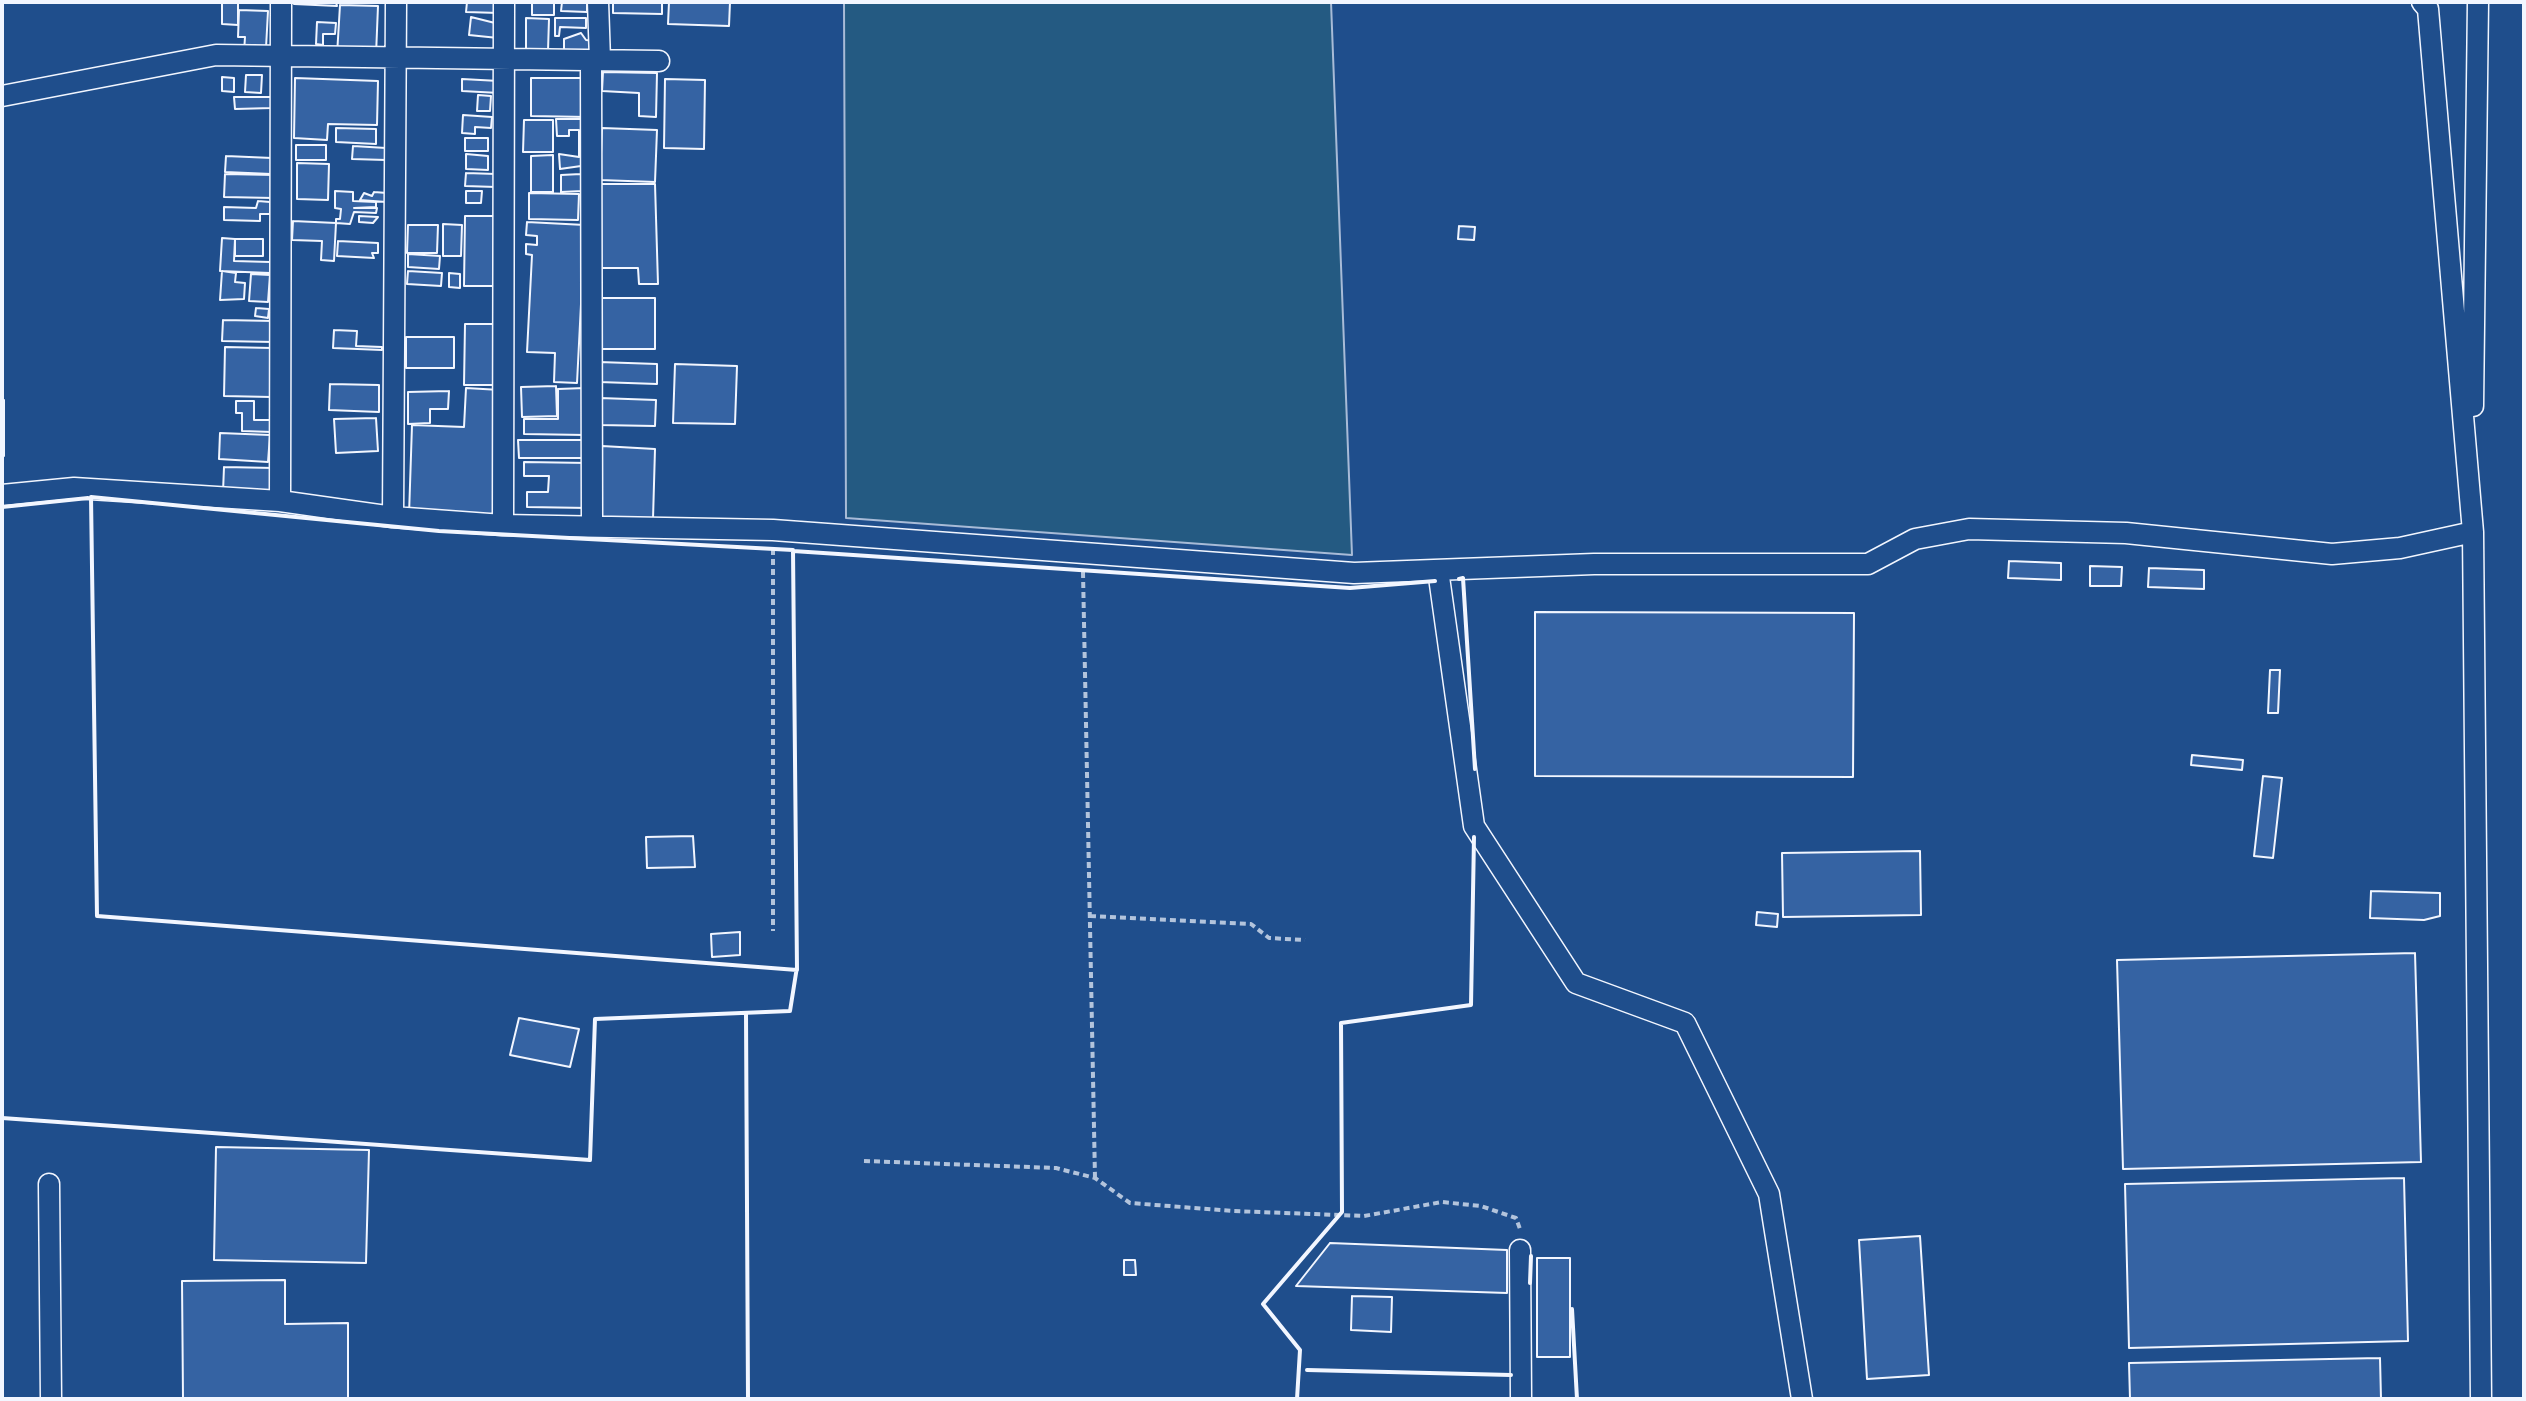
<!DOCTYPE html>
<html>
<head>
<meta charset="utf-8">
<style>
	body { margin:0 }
	#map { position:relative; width:2526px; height:1401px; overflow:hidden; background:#1f4e8c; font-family:"Source Sans 3",sans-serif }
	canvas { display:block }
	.frame { position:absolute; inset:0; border:4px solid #f2f6ff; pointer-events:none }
</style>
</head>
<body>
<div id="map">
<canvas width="2526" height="1401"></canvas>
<div class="frame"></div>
</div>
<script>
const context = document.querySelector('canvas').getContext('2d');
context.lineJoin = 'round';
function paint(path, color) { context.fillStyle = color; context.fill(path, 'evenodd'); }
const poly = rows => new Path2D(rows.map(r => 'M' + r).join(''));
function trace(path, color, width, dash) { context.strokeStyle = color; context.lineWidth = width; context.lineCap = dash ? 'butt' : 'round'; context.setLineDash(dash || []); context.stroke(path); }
const green = poly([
	[844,2,1331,2,1352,555,846,518,844,2]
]);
paint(green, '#245a82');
trace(green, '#a8bbd7', 2);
const building = poly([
	[222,2,238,2,238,25,222,24,222,2],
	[294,2,336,2,337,6,294,4,294,2],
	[467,2,499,2,499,13,466,12,467,2],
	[532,2,554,2,554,15,532,15,532,2],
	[562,2,587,2,587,12,561,11,562,2],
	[613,2,662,2,662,14,613,13,613,2],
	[669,2,730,2,729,26,668,24,669,2],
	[340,5,378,6,376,55,337,55,340,5],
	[239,10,268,11,266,48,244,52,245,37,238,37,239,10],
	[471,17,499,24,498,38,469,35,471,17],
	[526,18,549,19,548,51,526,51,526,18],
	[555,18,586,18,586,28,560,27,559,36,555,36,555,18],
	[317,22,336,23,335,34,323,34,323,45,316,44,317,22],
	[581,33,586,40,596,41,595,55,564,55,564,39,581,33],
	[603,72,657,73,656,117,639,116,639,93,602,91,603,72],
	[246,75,262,75,261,93,245,92,246,75],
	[222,77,234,78,234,92,222,91,222,77],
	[295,78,378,81,377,125,328,124,327,140,294,138,295,78],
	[531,78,587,78,587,117,531,116,531,78],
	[462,79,499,81,499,93,462,91,462,79],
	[665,79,705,80,704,149,664,148,665,79],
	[478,95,491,96,490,111,477,111,478,95],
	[234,97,271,97,272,108,235,109,234,97],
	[463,115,492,117,491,128,475,127,475,134,462,133,463,115],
	[556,119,586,119,587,171,581,171,581,166,560,169,559,154,579,157,579,130,569,130,569,136,557,136,556,119],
	[524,120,553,120,553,152,523,152,524,120],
	[336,128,376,129,376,144,336,142,336,128],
	[602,128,657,130,655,182,600,180,602,128],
	[465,138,488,138,488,151,465,151,465,138],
	[296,145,326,145,326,160,296,160,296,145],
	[353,146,386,148,386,160,352,159,353,146],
	[466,154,488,156,488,170,466,169,466,154],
	[553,155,553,192,531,192,531,156,553,155],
	[226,156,272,158,271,174,225,172,226,156],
	[297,163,329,164,328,200,297,199,297,163],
	[466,173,496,174,496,187,465,186,466,173],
	[225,174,274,175,273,198,224,197,225,174],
	[581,174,583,191,561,192,561,175,581,174],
	[599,184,655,184,658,284,639,284,638,268,601,268,599,184],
	[335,191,353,192,353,201,376,202,376,207,354,208,377,208,376,213,354,212,350,224,336,223,336,219,340,219,341,209,335,208,335,191],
	[466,191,482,191,481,203,466,203,466,191],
	[374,192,387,193,386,202,360,200,364,193,372,196,374,192],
	[529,193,579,194,578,220,529,219,529,193],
	[258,201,270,202,270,214,260,214,260,221,224,220,224,207,256,208,258,201],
	[359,216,378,217,373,223,359,222,359,216],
	[465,216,500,216,499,286,464,286,465,216],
	[293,221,336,223,334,261,321,260,322,241,292,240,293,221],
	[527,222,585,225,577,383,554,382,555,353,527,352,532,255,526,254,526,244,537,245,537,236,526,235,527,222],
	[443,224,462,225,461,256,443,256,443,224],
	[408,225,438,225,437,253,407,253,408,225],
	[1459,226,1475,227,1474,240,1458,239,1459,226],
	[222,238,235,239,234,261,270,262,270,273,220,271,222,238],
	[235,239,263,239,263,256,235,256,235,239],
	[338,241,378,243,378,253,372,253,374,258,337,256,338,241],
	[408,254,440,256,439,269,408,267,408,254],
	[222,271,236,273,235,282,245,283,244,299,220,300,222,271],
	[408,271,442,273,441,286,407,284,408,271],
	[449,273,460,274,460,288,449,287,449,273],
	[251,274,270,275,268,302,249,301,251,274],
	[598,298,655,298,655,349,599,349,598,298],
	[256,308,269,309,268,318,255,316,256,308],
	[223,320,274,321,274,342,222,341,223,320],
	[465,324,498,324,497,385,464,385,465,324],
	[334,330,357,331,356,346,382,347,382,350,333,348,334,330],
	[406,337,454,337,454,368,406,368,406,337],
	[225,347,272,348,271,397,224,396,225,347],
	[599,362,657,364,657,384,599,382,599,362],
	[675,364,737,366,735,424,673,423,675,364],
	[330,384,379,385,379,412,329,410,330,384],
	[556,386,557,416,522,417,521,387,556,386],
	[466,388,500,390,496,518,409,515,412,425,464,427,466,388],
	[585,388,585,435,524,434,524,419,558,419,558,389,585,388],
	[449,391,448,409,430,409,430,423,408,424,408,392,449,391],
	[600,398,656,400,655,426,599,425,600,398],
	[2,400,4,400,4,456,2,456,2,400],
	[236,401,254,401,254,420,272,420,272,432,242,431,242,413,236,413,236,401],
	[376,418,378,451,336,453,334,419,376,418],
	[220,433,270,435,268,462,219,459,220,433],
	[518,440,586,440,586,458,519,458,518,440],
	[602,446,655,449,653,519,599,517,602,446],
	[524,462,589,463,588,508,527,507,527,492,548,492,549,476,524,476,524,462],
	[224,467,274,468,273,493,223,492,224,467],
	[2009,561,2061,563,2061,580,2008,578,2009,561],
	[2090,566,2122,567,2121,586,2090,586,2090,566],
	[2149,568,2204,570,2204,589,2148,587,2149,568],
	[1535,612,1854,613,1853,777,1535,776,1535,612],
	[2270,670,2280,670,2278,713,2268,713,2270,670],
	[2192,755,2243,760,2242,770,2191,765,2192,755],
	[2263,776,2282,778,2273,858,2254,856,2263,776],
	[693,836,695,867,647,868,646,837,693,836],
	[1920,851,1921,915,1783,917,1782,853,1920,851],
	[2371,891,2440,893,2440,916,2424,920,2370,918,2371,891],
	[1757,912,1778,914,1777,927,1756,925,1757,912],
	[740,932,740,955,712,957,711,934,740,932],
	[2415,953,2421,1162,2123,1169,2117,960,2415,953],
	[519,1018,579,1029,570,1067,510,1055,519,1018],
	[216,1147,369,1150,366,1263,214,1260,216,1147],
	[2404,1178,2408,1341,2129,1348,2125,1184,2404,1178],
	[1920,1236,1929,1375,1867,1379,1859,1240,1920,1236],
	[1330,1243,1507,1250,1507,1293,1296,1286,1330,1243],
	[1537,1258,1570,1258,1570,1357,1537,1357,1537,1258],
	[1124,1260,1135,1260,1136,1275,1124,1275,1124,1260],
	[285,1280,285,1324,348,1323,348,1399,183,1399,182,1281,285,1280],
	[1352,1296,1392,1297,1391,1332,1351,1330,1352,1296],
	[2380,1358,2381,1399,2130,1399,2129,1363,2380,1358]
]);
paint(building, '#3563a3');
trace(building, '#f2f6ff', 2);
const street = poly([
	[598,2,600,60],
	[2422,2,2428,9,2473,532,2481,1399],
	[591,60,592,525],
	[2,96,216,55,659,61],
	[2473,406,2478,2],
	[2,495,74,488,280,501,393,517,503,525,773,530,1354,573,1594,564,1868,564,1915,539,1969,529,2126,533,2332,554,2400,548,2473,532],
	[280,501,281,2],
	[393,517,396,2],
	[503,525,504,2],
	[1438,570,1474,826,1576,983,1685,1023,1769,1194,1802,1399],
	[49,1184,51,1399],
	[1520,1250,1521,1399]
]);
trace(street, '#f2f6ff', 23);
trace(poly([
	[773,549,773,931],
	[1083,572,1095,1178],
	[1090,916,1251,924,1269,938,1305,940],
	[864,1161,1056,1168,1095,1178,1130,1203,1234,1211,1364,1216,1442,1202,1481,1206,1516,1218,1520,1229]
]), '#b3c4dc', 4, [6, 4]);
trace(street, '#1f4e8c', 20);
trace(poly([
	[91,497,439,531,793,550,797,970,97,916,91,497],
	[2,507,88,498],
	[793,551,1350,588,1435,581],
	[1459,579,1463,578,1475,769],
	[790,1011,797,967],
	[746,1014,748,1399],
	[2,1118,590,1160,595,1019,790,1011],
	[1530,1283,1531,1256],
	[1572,1309,1577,1399],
	[1307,1370,1511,1375],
	[1297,1399,1300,1350,1263,1304,1342,1212,1341,1023,1471,1005,1474,837]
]), '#f2f6ff', 4);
</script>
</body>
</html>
